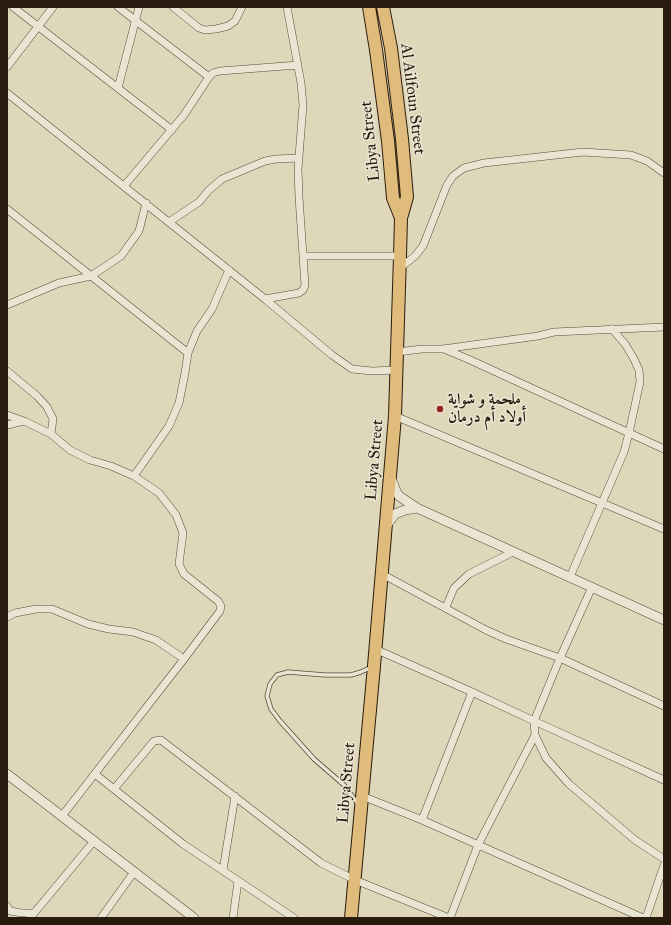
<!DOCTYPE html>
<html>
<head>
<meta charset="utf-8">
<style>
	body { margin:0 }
	#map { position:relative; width:671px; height:925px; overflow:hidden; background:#dfd7b9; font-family:"IM FELL Great Primer",serif }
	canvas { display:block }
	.frame { position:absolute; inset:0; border:8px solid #2a1b0f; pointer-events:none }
</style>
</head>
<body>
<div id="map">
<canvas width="671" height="925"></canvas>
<div class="frame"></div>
</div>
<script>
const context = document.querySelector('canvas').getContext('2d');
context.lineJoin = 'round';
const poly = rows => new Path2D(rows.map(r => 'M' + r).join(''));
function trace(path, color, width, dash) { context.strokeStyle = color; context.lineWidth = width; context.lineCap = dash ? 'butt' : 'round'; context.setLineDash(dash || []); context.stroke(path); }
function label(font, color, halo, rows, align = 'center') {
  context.font = font + ' "IM FELL Great Primer",Amiri,serif'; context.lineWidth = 3; context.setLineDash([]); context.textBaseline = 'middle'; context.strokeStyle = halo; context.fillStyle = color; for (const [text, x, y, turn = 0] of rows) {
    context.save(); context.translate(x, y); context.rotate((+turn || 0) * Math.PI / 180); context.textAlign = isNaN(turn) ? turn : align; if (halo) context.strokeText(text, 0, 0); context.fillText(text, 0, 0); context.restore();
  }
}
const service = poly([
	[358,804,344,785,314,759,280,721,271,709,267,696,270,684,277,675,288,672,325,675,351,675,361,672,372,667]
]);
const minor = poly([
	[13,7,172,130],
	[118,7,209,77],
	[173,7,199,28,205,30,216,29,228,26,235,21,242,7],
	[7,67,53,7],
	[118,88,139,7],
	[7,93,265,299,332,355,352,369,372,371,397,370],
	[124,186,184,115,209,77,213,73,220,71,298,65],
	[7,209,188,353],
	[169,222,199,202,209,190,222,179,265,161,276,159,298,158],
	[303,256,400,256],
	[400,268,415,256,423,246,447,185,453,176,464,168,484,163,583,152,631,155,647,161,664,173],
	[265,299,299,293,303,290,305,285,299,197,298,169,303,105,301,83,287,7],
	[7,305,59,283,91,276,121,256,139,231,146,203],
	[444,349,468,359,664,449],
	[397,352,422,349,443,349,538,336,554,332,664,327],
	[7,371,37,396,47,407,53,419,51,434],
	[7,415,24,421,51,434,70,450,90,460,111,466,134,476,159,493,176,515,183,533,179,564,184,574,218,601,221,606,220,611,184,659,62,816],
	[395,416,664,529],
	[7,425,24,421],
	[134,476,169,426,179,403,185,373,188,353,197,331,212,309,229,270],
	[382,574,486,630,506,639,560,658,664,706],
	[570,577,624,452,629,433,640,382,639,370,634,359,625,344,612,329],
	[592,587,560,658,534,721,535,735,546,758,569,784,635,840,664,859],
	[446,607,454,588,469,574,513,552],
	[7,617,15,613,36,609,52,609,88,624,109,629,133,632,156,640,184,659],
	[375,649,472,692,534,721,664,780],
	[95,774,183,844,294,918],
	[114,789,154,741,161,740,321,863,355,880,449,918],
	[362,796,422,820,643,918],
	[422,820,472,692],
	[223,870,235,796],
	[7,906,10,911,22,913,34,913],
	[30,918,94,841],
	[101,918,134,872],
	[233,918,238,881],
	[450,918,478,845,535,735],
	[646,918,664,865]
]);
const tertiary = poly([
	[391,478,396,491,399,496,417,508,664,620],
	[386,526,395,514,405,510,417,508],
	[7,774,194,918]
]);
const trunk = poly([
	[383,7,391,48,402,139,407,197,401,218],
	[351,918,374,666,395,416,400,256,401,218,393,198,388,141,376,50,369,7]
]);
trace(service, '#574a3a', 5);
trace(minor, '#574a3a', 8);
trace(tertiary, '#574a3a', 10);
trace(trunk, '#2a1b0f', 14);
trace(service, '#eae5d2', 3.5);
trace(minor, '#eae5d2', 7);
trace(tertiary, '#eae5d2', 9);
trace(trunk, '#e0bc7c', 12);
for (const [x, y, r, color] of [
	[440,409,4,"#8f2418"]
]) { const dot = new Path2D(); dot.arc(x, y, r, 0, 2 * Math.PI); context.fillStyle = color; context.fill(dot); trace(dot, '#eae5d2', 1.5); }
label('16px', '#2a1b0f', '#eae5d2', [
	["Al Ailfoun Street",412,99,83],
	["Libya Street",371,141,-96],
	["Libya Street",375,460,-85],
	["Libya Street",347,783,-85]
]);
label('bold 16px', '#2a1b0f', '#eae5d2', [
	["ملحمة و شواية",448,400],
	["أولاد أم درمان",448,418]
], 'left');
</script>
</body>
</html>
